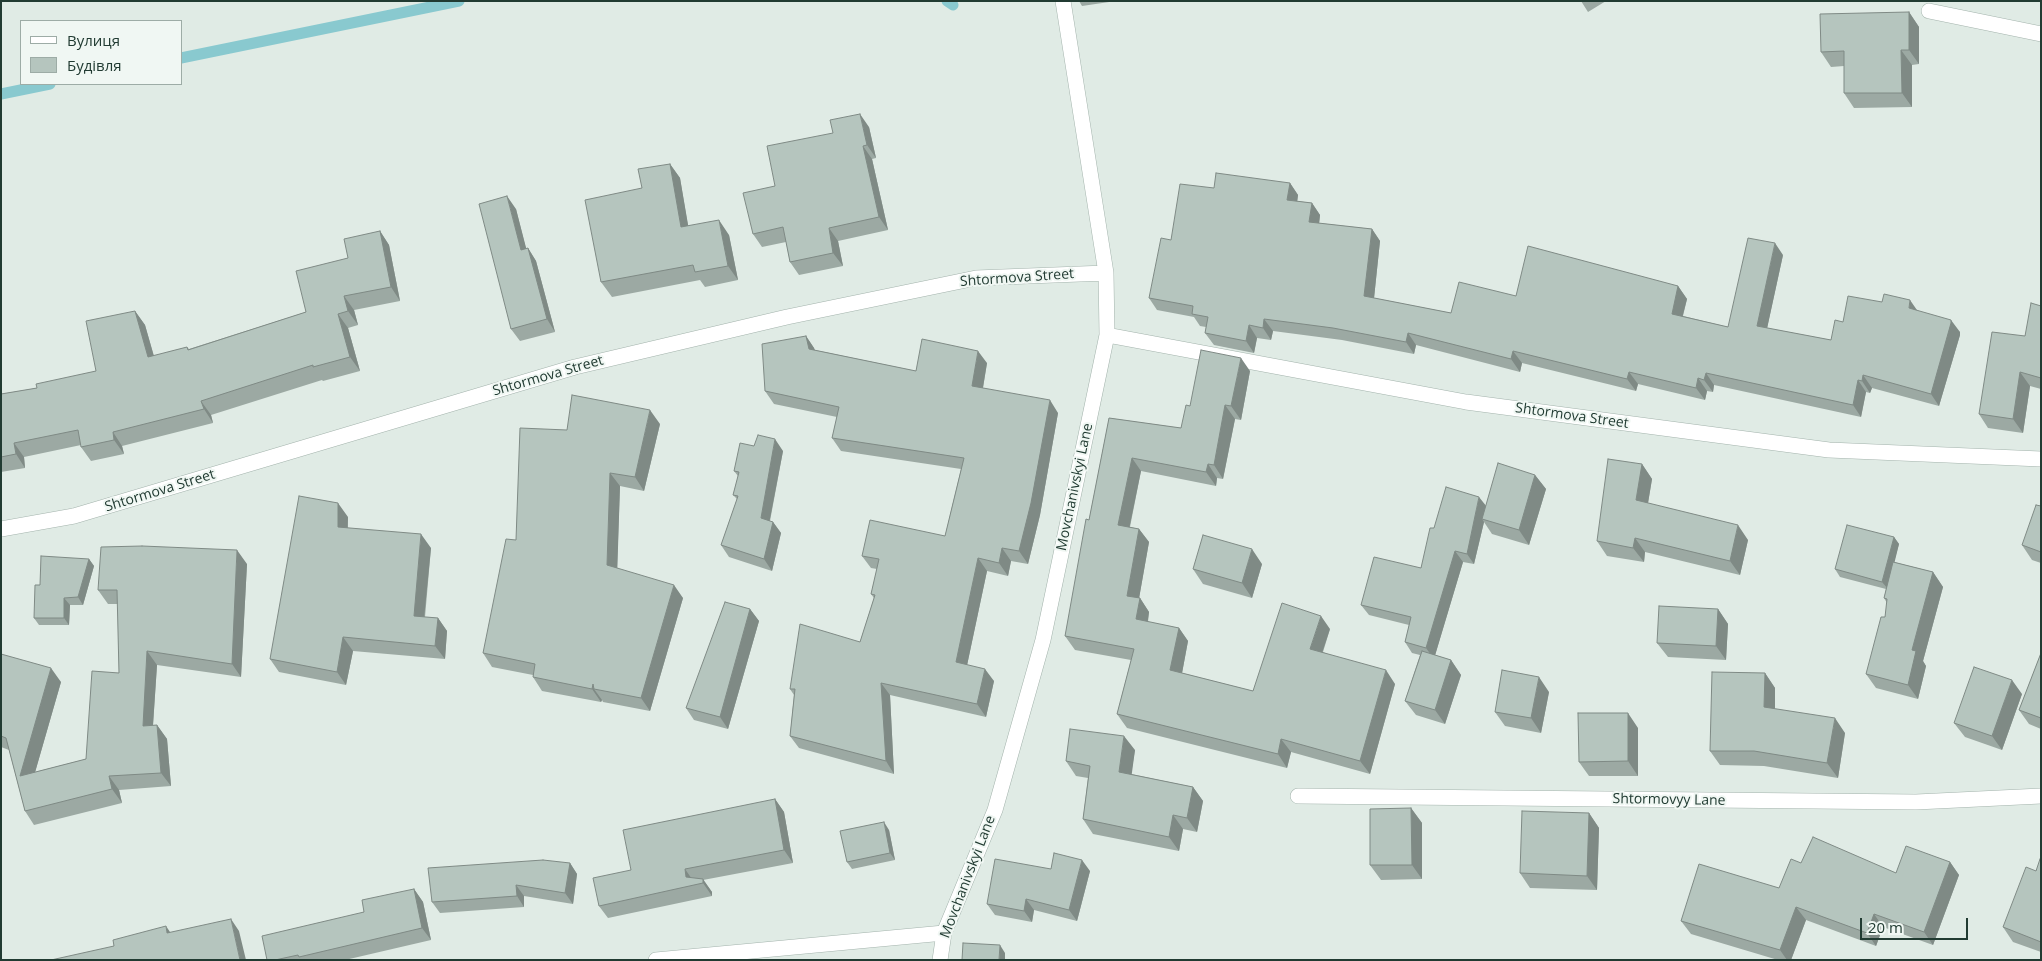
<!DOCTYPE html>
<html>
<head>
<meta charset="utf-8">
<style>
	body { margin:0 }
	#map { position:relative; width:2042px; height:961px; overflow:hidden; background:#e0ebe5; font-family:"Open Sans",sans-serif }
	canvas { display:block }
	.frame { position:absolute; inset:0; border:2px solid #213b32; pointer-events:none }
	.legend { position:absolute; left:20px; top:20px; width:162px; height:65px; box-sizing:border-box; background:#f0f7f3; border:1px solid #9daca6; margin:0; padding:6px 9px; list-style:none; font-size:15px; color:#213b32 }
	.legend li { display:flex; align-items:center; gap:10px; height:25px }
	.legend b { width:25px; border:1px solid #9daca6 }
	.scale { position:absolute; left:1860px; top:918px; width:108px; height:22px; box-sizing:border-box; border:2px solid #213b32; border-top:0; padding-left:6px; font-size:15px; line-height:18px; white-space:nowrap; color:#213b32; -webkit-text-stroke:4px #f0f7f3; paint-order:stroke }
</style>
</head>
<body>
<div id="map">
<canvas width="2042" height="961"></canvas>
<div class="frame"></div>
<ul class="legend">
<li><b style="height:6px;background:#fff"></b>Вулиця</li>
<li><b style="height:14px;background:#b5c5be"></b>Будівля</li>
</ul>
<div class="scale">20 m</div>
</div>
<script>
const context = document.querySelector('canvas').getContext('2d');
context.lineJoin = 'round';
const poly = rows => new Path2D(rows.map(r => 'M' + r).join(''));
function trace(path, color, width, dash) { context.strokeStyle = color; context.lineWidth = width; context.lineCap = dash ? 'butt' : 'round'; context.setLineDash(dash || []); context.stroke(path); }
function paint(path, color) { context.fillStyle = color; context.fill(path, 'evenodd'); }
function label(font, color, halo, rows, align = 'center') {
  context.font = font + ' "Open Sans",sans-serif'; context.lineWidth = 4; context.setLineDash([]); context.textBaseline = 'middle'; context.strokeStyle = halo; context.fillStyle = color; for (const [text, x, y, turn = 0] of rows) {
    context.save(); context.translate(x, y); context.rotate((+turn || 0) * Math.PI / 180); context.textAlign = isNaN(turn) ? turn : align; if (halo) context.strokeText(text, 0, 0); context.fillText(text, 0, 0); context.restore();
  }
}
trace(poly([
	[947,1,953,5],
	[181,58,459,1],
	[1,94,50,84]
]), '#89c9cf', 11);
const lane = poly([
	[1929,11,2041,34]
]);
const street = poly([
	[1107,335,1466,402,1829,450,2041,459],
	[1,529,74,516,575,367,787,317,976,278,1106,273],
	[1298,796,1916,802,2041,796],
	[656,960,944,933],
	[940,960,944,933,995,810,1043,640,1107,335,1106,273,1063,1]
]);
trace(lane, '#a3b3ac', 16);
trace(street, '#a3b3ac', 16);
trace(lane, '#fff', 15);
trace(street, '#fff', 15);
paint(poly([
	[1079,1,1116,1,1082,6],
	[1581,1,1606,1,1588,12],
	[1909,12,1919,27,1919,64,1912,65,1912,107,1854,108,1844,93,1844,66,1831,67,1821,52],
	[869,127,876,158,872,159,888,230,838,241,843,266,799,275,790,262,786,242,762,247,753,234,775,186],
	[670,164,680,178,688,226,729,235,738,280,705,287,700,280,612,297,601,282,642,188],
	[1290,183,1298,195,1297,201,1312,203,1320,215,1319,223,1372,229,1380,241,1374,298,1451,313,1516,296,1678,286,1687,299,1683,316,1728,327,1783,255,1767,328,1831,340,1843,322,1917,310,1960,332,1960,335,1939,406,1872,388,1870,393,1866,392,1861,417,1714,385,1713,392,1707,391,1705,400,1638,384,1636,391,1522,363,1520,372,1416,345,1414,354,1342,340,1273,331,1271,340,1257,338,1254,353,1214,345,1205,333,1206,327,1200,326,1194,317,1157,310,1149,298,1171,240,1214,188],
	[516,209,526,249,528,248,536,261,555,332,520,341,511,329],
	[380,231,389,245,400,301,354,310,358,325,348,328,360,371,323,381,322,380,211,415,213,423,122,446,124,454,91,461,81,447,81,445,24,457,25,468,1,472,1,394,37,388,96,371,135,311,145,325,154,356,187,347,189,349,306,312,348,258],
	[2041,306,2041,389,2030,386,2023,433,1988,428,1979,414,2025,336],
	[806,336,814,348,815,350,916,371,987,363,983,388,1058,413,1040,515,1028,564,1011,561,1008,576,987,571,967,665,994,681,986,717,890,695,894,774,799,748,790,736,794,695,790,689,860,642,874,598,871,594,877,569,871,568,862,556,945,536,961,469,841,451,832,438,837,417,774,404,765,391],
	[1250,371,1241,420,1235,419,1223,479,1217,478,1216,486,1141,471,1130,527,1139,529,1149,542,1139,598,1140,598,1149,612,1148,622,1179,628,1188,641,1182,673,1253,691,1330,629,1323,652,1395,684,1370,774,1291,752,1287,768,1127,728,1117,714,1131,660,1075,650,1065,636,1089,520,1109,418,1181,428,1190,406],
	[660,424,644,491,620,486,617,568,683,598,650,711,603,702,602,700,601,702,542,691,533,677,533,675,492,667,483,653,516,540],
	[754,446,783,451,770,521,773,522,781,533,772,571,729,557,721,545,737,499,733,495,738,476,734,471],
	[1642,464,1652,479,1648,503,1748,540,1740,575,1645,552,1644,562,1607,556,1597,541],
	[1535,475,1546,489,1529,545,1492,534,1484,522,1474,564,1463,562,1435,655,1451,660,1461,675,1445,724,1416,715,1405,701,1420,655,1412,653,1405,642,1409,625,1369,615,1361,605,1421,568,1434,528,1486,506],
	[2041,506,2041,563,2032,560,2022,545],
	[348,517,348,528,431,548,425,617,438,618,447,631,445,659,353,651,346,685,279,672,270,659],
	[1894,537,1899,544,1894,562,1933,572,1943,587,1923,661,1926,666,1918,699,1876,688,1866,674,1885,617,1887,603,1884,598,1886,589,1840,577,1835,569],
	[89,559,94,566,83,605,70,605,69,625,39,625,34,618,40,585],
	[247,564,241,677,157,665,153,725,157,725,167,739,171,786,119,790,122,803,34,825,25,811,9,750,1,747,1,654,61,682,35,772,86,759,119,673,118,604,108,604,98,590],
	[1262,564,1252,598,1203,584,1193,569],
	[750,609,759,621,728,729,694,720,686,708],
	[1718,609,1728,624,1726,660,1668,657,1657,643],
	[2041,653,2041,729,2029,724,2019,710],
	[1765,673,1775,688,1775,709,1845,733,1838,778,1764,766,1720,765,1710,751],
	[1549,692,1541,733,1505,726,1495,712],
	[2022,694,2002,750,1965,737,1954,723],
	[1638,728,1638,776,1589,776,1579,762],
	[1135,750,1131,774,1193,787,1203,801,1197,832,1183,829,1179,851,1093,834,1083,819,1088,778,1076,776,1066,761],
	[775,799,784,812,793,863,703,880,712,892,712,896,608,918,599,906,631,870],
	[1411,808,1422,823,1422,879,1381,880,1370,865],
	[1589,813,1599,828,1597,890,1530,888,1520,873],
	[889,830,895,860,852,869,847,862],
	[2041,859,2041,952,2013,942,2003,927,2036,871],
	[1950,862,1959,875,1933,945,1883,927,1876,946,1806,920,1791,960,1778,960,1691,934,1681,921,1779,888,1801,863,1896,873],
	[570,863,577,874,573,904,524,896,524,907,440,913,432,902],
	[1051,869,1090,871,1077,921,1034,910,1032,922,995,915,987,904],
	[414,889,423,902,431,940,345,960,267,960,364,912]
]), '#9ca9a3');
paint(poly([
	[1909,12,1919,27,1919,64,1909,50],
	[1901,50,1912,65,1912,107,1902,93],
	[860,114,869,127,876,158,867,145],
	[863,146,872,159,888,230,879,217],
	[670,164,680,178,691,242,681,227],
	[1290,183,1298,195,1296,212,1287,200],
	[507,196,516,209,530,263,521,250],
	[1312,203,1320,215,1318,234,1309,222],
	[719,220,729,235,738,280,728,266],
	[829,228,838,241,843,266,833,253],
	[1372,229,1380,241,1373,308,1364,296],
	[380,231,389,245,400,301,391,287],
	[1775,243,1783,255,1765,338,1757,326],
	[528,248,536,261,555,332,547,319],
	[1678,286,1687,299,1680,326,1672,314],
	[344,296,354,310,358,325,348,311],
	[1910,300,1919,313,1909,308],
	[135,311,145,325,158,371,148,357],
	[338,314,348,328,360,371,350,357],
	[1264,319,1273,331,1271,340,1263,328],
	[1951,320,1960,332,1960,335,1939,406,1931,394],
	[1249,325,1257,338,1254,353,1246,341],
	[1408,333,1416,345,1414,354,1406,342],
	[806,336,814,348,818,362,809,349],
	[978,351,987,363,981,399,972,386],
	[1513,351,1522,363,1520,372,1511,359],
	[1241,358,1250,371,1241,420,1231,406],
	[1629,372,1638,384,1636,391,1627,379],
	[2020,372,2030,386,2023,433,2013,419],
	[1706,373,1714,385,1713,392,1704,380],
	[1863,375,1872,388,1870,393,1862,381],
	[1698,378,1707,391,1705,400,1696,388],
	[1858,380,1866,392,1861,417,1853,405],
	[1050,400,1058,413,1040,515,1028,564,1019,551],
	[201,401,211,415,213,423,204,409],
	[1225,405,1235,419,1223,479,1214,465],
	[650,410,660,424,644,491,635,477],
	[113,432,122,446,124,454,114,440],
	[775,439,783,451,768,529,761,518],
	[14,443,24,457,25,468,16,454],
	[1132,458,1141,471,1127,539,1118,525],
	[1208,464,1217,478,1216,486,1206,472],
	[1642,464,1652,479,1646,515,1636,500],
	[610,473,620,486,617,578,607,565],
	[1535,475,1546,489,1529,545,1519,530],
	[1479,497,1487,507,1482,519,1484,522,1474,564,1467,554],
	[338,503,348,517,347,540,338,527],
	[773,522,781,533,772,571,764,559],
	[1738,525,1748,540,1740,575,1730,561],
	[1139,529,1149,542,1137,610,1127,596],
	[421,534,431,548,423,629,414,616],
	[1894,537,1899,544,1888,589,1882,582],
	[1635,538,1645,552,1644,562,1633,548],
	[1002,548,1011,561,1008,576,999,563],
	[1252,549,1262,564,1252,598,1242,583],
	[237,550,247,564,241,677,232,664],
	[1455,551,1463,562,1434,659,1426,648],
	[978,558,987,571,965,675,956,662],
	[89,559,94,566,83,605,78,597],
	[1933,572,1943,587,1923,661,1926,666,1918,699,1908,685,1912,650],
	[674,585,683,598,650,711,641,698],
	[64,598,70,605,69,625,64,618],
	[1140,598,1149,612,1146,633,1136,619],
	[750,609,759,621,728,729,720,717],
	[1718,609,1728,624,1726,660,1716,646],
	[1321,616,1330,629,1319,662,1310,649],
	[438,618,447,631,445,659,435,646],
	[1179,628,1188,641,1180,684,1170,670],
	[343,637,353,651,346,685,337,672],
	[147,651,157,665,152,740,143,726],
	[1451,660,1461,675,1445,724,1435,710],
	[51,668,61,682,30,790,20,776],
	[985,669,994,681,986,717,977,704],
	[1386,670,1395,684,1370,774,1360,761],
	[1765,673,1775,688,1775,722,1764,707],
	[1539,677,1549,692,1541,733,1531,718],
	[2012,680,2022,694,2002,750,1992,736],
	[881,683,890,695,894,774,886,761],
	[593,684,594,689,602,700,601,702,592,689],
	[1628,713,1638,728,1638,776,1628,761],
	[1835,718,1845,733,1838,778,1827,763],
	[157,725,167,739,171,786,161,773],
	[1124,736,1135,750,1130,787,1119,772],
	[1281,739,1291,752,1287,768,1278,754],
	[109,776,119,790,122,803,112,789],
	[1193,787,1203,801,1197,832,1187,818],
	[775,799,784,812,793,863,784,850],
	[1411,808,1422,823,1422,879,1412,865],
	[1589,813,1599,828,1597,890,1587,876],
	[1173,815,1183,829,1179,851,1169,837],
	[884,822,889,830,895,860,890,853],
	[1082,860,1090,871,1077,921,1069,910],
	[1950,862,1959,875,1933,945,1924,932],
	[570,863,577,874,573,904,565,893],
	[685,869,694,882,686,877],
	[703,879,712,892,712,896,703,883],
	[516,885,524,896,524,907,517,896],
	[414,889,423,902,431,940,422,928],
	[1026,899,1034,910,1032,922,1024,911],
	[1796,907,1806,920,1791,960,1787,960,1780,950],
	[1874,914,1883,927,1876,946,1867,933],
	[231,919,239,931,246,960,240,960],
	[166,926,174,938,167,933],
	[1000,945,1005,953,1005,960,999,960]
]), '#7f8a85');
const building = poly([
	[1909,12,1909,50,1901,50,1902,93,1844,93,1844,51,1821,52,1820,14,1909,12],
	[860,114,867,145,863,146,879,217,829,228,833,253,790,262,783,227,753,234,743,193,775,186,767,146,833,133,830,120,860,114],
	[670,164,681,227,719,220,728,266,695,272,693,265,601,282,585,200,642,188,638,169,670,164],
	[1216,173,1290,183,1287,200,1312,203,1309,222,1372,229,1364,296,1451,313,1459,282,1516,296,1528,246,1678,286,1672,314,1728,327,1748,238,1775,243,1757,326,1831,340,1835,320,1843,322,1848,296,1882,302,1884,294,1910,300,1909,308,1951,320,1951,323,1931,394,1863,375,1862,381,1858,380,1853,405,1706,373,1704,380,1698,378,1696,388,1629,372,1627,379,1513,351,1511,359,1408,333,1406,342,1333,328,1264,319,1263,328,1249,325,1246,341,1205,333,1208,317,1192,314,1193,306,1149,298,1161,238,1171,240,1180,184,1214,188,1216,173],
	[507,196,521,250,528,248,547,319,511,329,479,204,507,196],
	[380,231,391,287,344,296,348,311,338,314,350,357,313,367,313,365,201,401,204,409,113,432,114,440,81,447,78,430,14,443,16,454,1,457,1,394,37,388,36,384,96,371,86,321,135,311,148,357,187,347,188,350,306,312,296,271,348,258,344,239,380,231],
	[2031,303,2041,306,2041,378,2020,372,2013,419,1979,414,1992,332,2025,336,2031,303],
	[806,336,809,349,916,371,922,339,978,351,972,386,1050,400,1031,503,1019,551,1002,548,999,563,978,558,956,662,985,669,977,704,881,683,886,761,790,736,795,689,790,689,800,624,860,642,875,595,871,594,879,559,862,556,870,520,945,536,964,458,832,438,839,407,765,391,762,344,806,336],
	[1201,350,1241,358,1231,406,1225,405,1214,465,1208,464,1206,472,1132,458,1118,525,1139,529,1127,596,1140,598,1136,619,1179,628,1170,670,1253,691,1282,603,1321,616,1310,649,1386,670,1360,761,1281,739,1278,754,1117,714,1134,649,1065,636,1086,519,1089,520,1109,418,1181,428,1186,405,1190,406,1201,350],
	[572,395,650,410,635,477,610,473,607,565,674,585,641,698,594,689,593,684,592,689,533,677,535,664,483,653,506,539,516,540,520,428,567,430,572,395],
	[758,435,775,439,761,518,773,522,764,559,721,545,738,496,733,495,739,472,734,471,740,443,754,446,758,435],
	[1608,459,1642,464,1636,500,1738,525,1730,561,1635,538,1633,548,1597,541,1608,459],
	[1498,463,1535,475,1519,530,1482,519,1498,463],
	[1446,487,1479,497,1467,554,1455,551,1426,648,1405,642,1411,617,1361,605,1374,557,1421,568,1430,528,1434,528,1446,487],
	[299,496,338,503,338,527,421,534,414,616,438,618,435,646,343,637,337,672,270,659,299,496],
	[2036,505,2041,506,2041,552,2022,545,2036,505],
	[1847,525,1894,537,1882,582,1835,569,1847,525],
	[1203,535,1252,549,1242,583,1193,569,1203,535],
	[142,546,237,550,232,664,147,651,143,726,157,725,161,773,109,776,112,789,25,811,6,738,1,736,1,654,51,668,20,776,86,759,92,671,119,673,117,590,98,590,101,547,142,546],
	[41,556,89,559,78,597,64,598,64,618,34,618,35,585,40,585,41,556],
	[1893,562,1933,572,1912,650,1916,651,1908,685,1866,674,1881,617,1885,617,1887,599,1884,598,1893,562],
	[725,602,750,609,720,717,686,708,725,602],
	[1659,606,1718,609,1716,646,1657,643,1659,606],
	[1422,651,1451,660,1435,710,1405,701,1422,651],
	[2041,653,2041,718,2019,710,2041,653],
	[1974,667,2012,680,1992,736,1954,723,1974,667],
	[1502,670,1539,677,1531,718,1495,712,1502,670],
	[1712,672,1765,673,1764,707,1835,718,1827,763,1754,751,1710,751,1712,672],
	[1578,713,1628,713,1628,761,1579,762,1578,713],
	[1070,729,1124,736,1119,772,1193,787,1187,818,1173,815,1169,837,1083,819,1090,766,1066,761,1070,729],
	[775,799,784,850,685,869,686,877,703,879,703,883,599,906,593,878,631,870,623,830,775,799],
	[1411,808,1412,865,1370,865,1370,809,1411,808],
	[1522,811,1589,813,1587,876,1520,873,1522,811],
	[884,822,890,853,847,862,840,831,884,822],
	[1813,837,1896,873,1906,846,1950,862,1924,932,1874,914,1867,933,1796,907,1780,950,1681,921,1699,864,1779,888,1791,859,1801,863,1813,837],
	[1054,853,1082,860,1069,910,1026,899,1024,911,987,904,995,859,1051,869,1054,853],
	[2040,859,2041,859,2041,942,2003,927,2026,867,2036,871,2040,859],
	[543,860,570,863,565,893,516,885,517,896,432,902,428,868,543,860],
	[414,889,422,928,299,957,298,955,275,960,267,960,262,936,364,912,362,900,414,889],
	[231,919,240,960,51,960,114,946,113,940,166,926,167,933,231,919],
	[963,943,1000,945,999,960,962,960,963,943]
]);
paint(building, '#b5c5be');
trace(building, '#7f8a85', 1);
label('14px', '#213b32', '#f0f7f3', [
	["Shtormova Street",1017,278,-4],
	["Shtormova Street",548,376,-16],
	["Shtormova Street",1572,416,8],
	["Movchanivskyi Lane",1075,487,-78],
	["Shtormova Street",160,491,-17],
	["Shtormovyy Lane",1669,800,1],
	["Movchanivskyi Lane",968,877,-69]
]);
</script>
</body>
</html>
